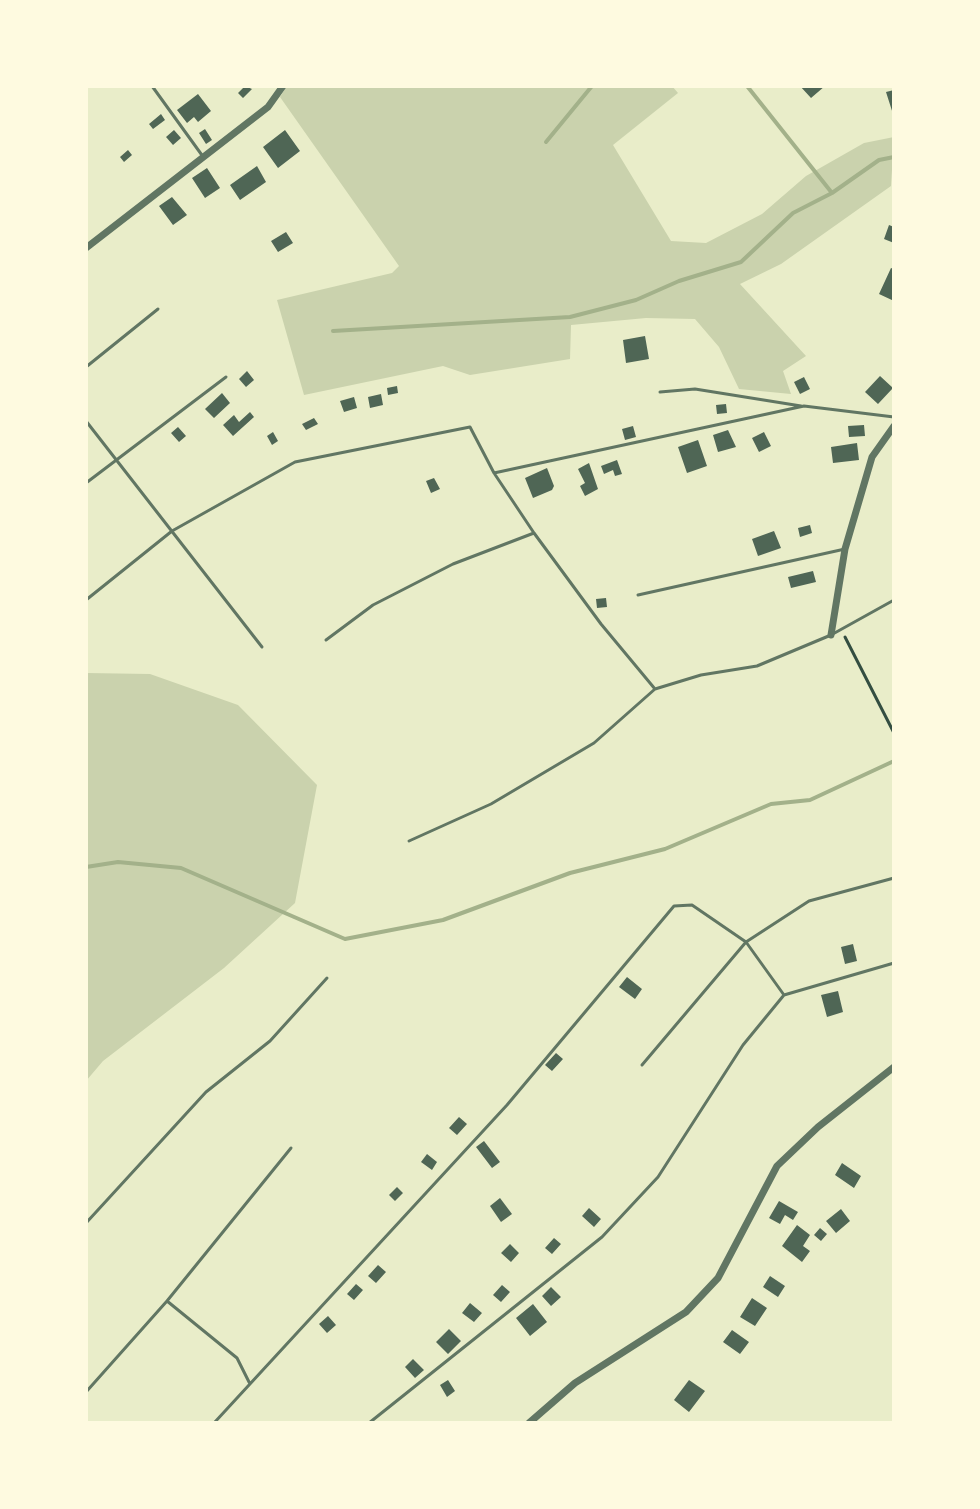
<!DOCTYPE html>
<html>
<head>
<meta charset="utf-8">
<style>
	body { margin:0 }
	#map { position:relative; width:980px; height:1509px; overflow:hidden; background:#e9edc9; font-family:"PT Sans Narrow",sans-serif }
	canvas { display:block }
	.frame { position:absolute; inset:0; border:88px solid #fefae0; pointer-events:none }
</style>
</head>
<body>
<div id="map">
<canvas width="980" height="1509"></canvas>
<div class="frame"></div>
</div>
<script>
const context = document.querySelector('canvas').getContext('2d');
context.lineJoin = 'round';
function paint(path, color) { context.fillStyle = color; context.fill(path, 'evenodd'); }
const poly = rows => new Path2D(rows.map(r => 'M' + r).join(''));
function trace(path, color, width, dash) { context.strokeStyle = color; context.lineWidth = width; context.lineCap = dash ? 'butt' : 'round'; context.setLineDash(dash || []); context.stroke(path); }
paint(poly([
	[287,86,672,86,678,93,613,145,671,241,706,243,762,214,806,176,864,143,894,137,891,186,781,264,740,284,806,356,783,371,791,394,739,389,719,347,695,319,646,318,571,325,570,359,470,375,443,366,304,395,277,300,392,273,399,266,280,97],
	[86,673,150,674,238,705,317,785,295,903,224,968,103,1061,86,1081]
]), '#cad2ad');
trace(poly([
	[747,86,832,193],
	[546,142,592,86],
	[333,331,570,317,636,300,679,281,741,262,793,213,832,193,879,160,894,157],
	[86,867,118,862,181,868,345,939,443,920,570,873,665,849,771,804,810,800,894,761]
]), '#a3b18a', 4);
paint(poly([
	[245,86,252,89,243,98,238,93],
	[800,86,825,86,811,98],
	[894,90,894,114,893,114,886,92],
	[198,94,211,111,198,122,194,117,187,123,177,110],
	[161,114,165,120,153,129,149,124],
	[205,129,212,140,206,144,199,133],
	[174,130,181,138,173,145,166,137],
	[285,130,300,151,278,168,263,147],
	[128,150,132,155,124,162,120,157],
	[257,166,266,182,240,200,230,185],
	[207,168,220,188,205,198,192,178],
	[172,197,187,215,173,225,159,206],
	[889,225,894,227,894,243,884,239],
	[286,232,293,243,278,252,271,241],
	[891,268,894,269,894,301,879,294],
	[645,336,649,359,626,363,623,340],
	[247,371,254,380,246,387,239,379],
	[880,376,893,388,878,404,865,392],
	[804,377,810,389,800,394,794,382],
	[397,386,398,393,388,395,387,388],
	[222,393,230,403,214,418,205,409],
	[381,394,383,405,370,408,368,397],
	[354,397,357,408,344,412,340,401],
	[726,404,727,413,717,414,716,405],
	[250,412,254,417,233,436,223,425,234,415,239,422],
	[314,418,318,424,306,430,302,424],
	[864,425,865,436,849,437,848,426],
	[633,426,636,437,625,440,622,429],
	[178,427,186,436,179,442,171,433],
	[728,430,736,447,718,452,713,435],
	[273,432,278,441,272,445,267,436],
	[764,432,771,446,759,452,752,438],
	[698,440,707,466,687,473,678,447],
	[857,443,859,460,833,463,831,447],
	[617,460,622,474,615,476,613,470,604,474,601,466],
	[589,463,598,489,585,496,580,486,585,483,578,469],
	[547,468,554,486,552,490,533,498,525,478],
	[434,478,440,489,431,493,426,481],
	[810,525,812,533,800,537,798,528],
	[774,531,781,548,758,556,752,539],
	[813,571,816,582,791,588,788,577],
	[606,598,607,607,597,608,596,599],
	[853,944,857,961,845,964,841,947],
	[627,977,642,989,635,999,619,987],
	[838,991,843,1012,827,1017,821,995],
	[556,1053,563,1059,552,1071,545,1065],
	[459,1117,467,1124,457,1135,449,1128],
	[484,1141,500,1162,492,1168,476,1147],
	[427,1154,437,1162,432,1170,421,1162],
	[842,1163,861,1176,854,1188,835,1175],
	[397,1187,403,1193,395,1201,389,1195],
	[500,1198,512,1214,501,1222,490,1206],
	[779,1201,798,1212,793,1220,785,1215,780,1224,769,1218],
	[589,1208,601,1219,594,1227,582,1216],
	[841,1209,850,1221,836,1233,826,1221],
	[797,1225,810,1235,803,1246,810,1251,802,1262,782,1246],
	[820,1228,827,1234,821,1241,814,1235],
	[554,1238,561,1244,552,1254,545,1248],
	[510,1244,519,1253,511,1262,501,1253],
	[378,1265,386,1272,376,1283,368,1276],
	[770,1276,785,1286,778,1297,763,1287],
	[356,1284,363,1290,354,1300,347,1294],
	[502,1285,510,1292,501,1302,493,1295],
	[551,1287,561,1297,551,1306,542,1296],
	[752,1298,767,1308,755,1326,740,1317],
	[470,1303,482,1313,474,1322,462,1313],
	[533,1304,547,1322,530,1336,516,1318],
	[328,1316,336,1325,327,1333,319,1324],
	[449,1329,461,1341,448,1354,436,1342],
	[732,1330,749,1342,740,1354,723,1342],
	[413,1359,424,1370,415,1378,405,1367],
	[448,1380,455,1391,447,1397,440,1385],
	[689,1380,705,1391,689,1412,674,1400]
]), '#4f6655');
trace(poly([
	[845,637,894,733]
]), '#344e41', 3);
trace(poly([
	[152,86,204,158],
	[86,367,158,309],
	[660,392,695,389,801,406],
	[86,421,262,647],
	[494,473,804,406,894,417],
	[86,483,226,377],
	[638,595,845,549],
	[86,600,172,531,295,462,470,427,494,473,534,533,601,624,655,689],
	[326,640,373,605,453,564,534,533],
	[409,841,491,804,594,743,655,689,701,675,757,666,831,635,894,600],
	[642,1065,746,942,809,901,894,878],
	[86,1223,206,1092,270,1041,327,978],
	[167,1301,291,1148],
	[86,1392,167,1301,237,1358,249,1382],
	[214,1423,507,1105,674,906,692,905,746,942,784,995],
	[369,1423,602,1237,658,1177,743,1045,784,995,894,963]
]), '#617663', 3);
trace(poly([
	[86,248,268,107,283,86],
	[831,635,845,549,872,457,894,426],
	[529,1423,575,1383,686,1312,718,1278,777,1166,818,1127,894,1067]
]), '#617663', 7);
</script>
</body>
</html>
